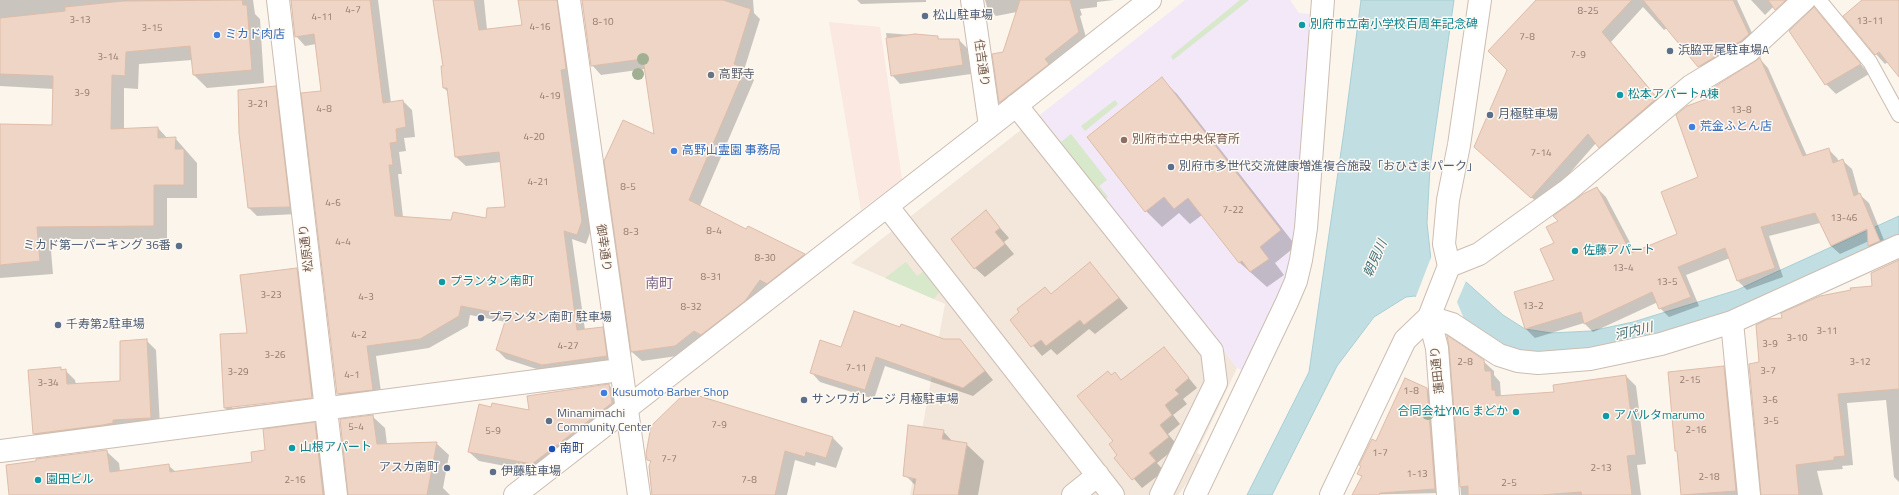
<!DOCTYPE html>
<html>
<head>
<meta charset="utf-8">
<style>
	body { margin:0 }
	canvas { display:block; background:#fbf5ec }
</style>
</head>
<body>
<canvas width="1899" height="495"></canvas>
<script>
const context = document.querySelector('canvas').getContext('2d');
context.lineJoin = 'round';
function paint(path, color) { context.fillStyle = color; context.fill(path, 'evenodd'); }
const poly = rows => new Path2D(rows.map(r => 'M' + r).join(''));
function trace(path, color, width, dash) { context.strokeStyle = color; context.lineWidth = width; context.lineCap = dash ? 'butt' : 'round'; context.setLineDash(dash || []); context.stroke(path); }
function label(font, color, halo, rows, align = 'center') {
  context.font = font + ' "Titillium Web","Noto Sans JP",sans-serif'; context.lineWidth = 3; context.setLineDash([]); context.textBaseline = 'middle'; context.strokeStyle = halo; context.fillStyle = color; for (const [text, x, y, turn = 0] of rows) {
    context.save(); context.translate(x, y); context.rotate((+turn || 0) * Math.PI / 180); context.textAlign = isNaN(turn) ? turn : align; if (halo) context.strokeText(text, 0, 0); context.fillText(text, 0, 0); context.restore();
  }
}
paint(poly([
	[1040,115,1237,368,1197,453,1206,457,1178,495,910,495,945,304,851,263]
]), '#f2e7da');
paint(poly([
	[829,22,880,27,902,179,861,210]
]), '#fae8e1');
paint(poly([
	[1185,0,1290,0,1299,13,1310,14,1294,241,1281,293,1246,372,1237,368,1040,115]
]), '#f2e8f8');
paint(poly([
	[1240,0,1249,0,1173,60,1171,56],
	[1115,100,1118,104,1085,131,1081,126],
	[1071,134,1107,180,1099,186,1108,197,1105,199,1061,142],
	[906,262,917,276,923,272,939,292,934,299,885,278]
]), '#d7e8cb');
const water = poly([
	[1361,0,1454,0,1430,167,1427,223,1431,260,1465,281,1503,315,1525,329,1551,333,1591,331,1633,322,1737,290,1899,216,1899,240,1741,312,1593,354,1517,352,1415,296,1406,297,1374,317,1337,366,1272,495,1247,495,1309,372,1344,131,1361,0]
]);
paint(water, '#c1dfe3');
trace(water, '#a8ced4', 1);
paint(poly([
	[1432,255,1433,259,1466,281,1457,302,1467,326,1415,299]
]), '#fbf5ec');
paint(poly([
	[0,0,253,0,255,14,260,19,264,83,207,88,194,75,192,60,139,64,138,89,124,88,124,130,158,128,168,139,175,138,197,163,197,198,167,198,167,239,50,239,53,274,0,278,0,125,53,126,54,89,0,86],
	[291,0,378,0,391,103,403,101,412,110,415,137,404,138,406,151,399,152,402,174,398,174,403,217,452,221,486,219,506,208,501,162,466,166,456,157,448,92,444,88,444,66,434,0,484,0,487,30,523,25,519,0,570,0,591,230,586,244,572,239,585,330,602,328,612,337,616,365,552,374,506,359,497,350,506,322,470,315,468,326,429,348,376,356,382,399,347,403,338,394,303,94,322,92,316,44,305,46,296,36],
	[583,0,753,0,754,13,760,19,744,70,754,80,700,206,746,230,748,227,804,255,813,264,684,355,642,361,632,352,605,161,656,135,645,69,601,75,592,65],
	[857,0,926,0,926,2,861,4],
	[985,0,1114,0,1097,2,1097,7,1080,9,1082,15,1080,16,1087,41,1009,111,1000,102,993,55,1004,53,1017,12,996,16,987,7],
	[1563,0,1737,0,1757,44,1708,76,1667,28,1664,30,1643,7,1611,42,1666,108,1609,156,1596,143,1541,206,1485,156],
	[1751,0,1780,0,1765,15],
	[1864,0,1899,0,1899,71,1888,62,1885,64,1876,54],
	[1823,19,1869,74,1836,94,1826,84],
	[886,33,937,37,940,40,959,40,967,48,971,74,900,84,892,75],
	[1760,59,1768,68,1807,156,1828,149,1837,158,1839,162,1843,161,1852,169,1859,194,1869,203,1888,250,1878,254,1869,246,1869,241,1840,254,1831,246,1820,223,1769,236,1783,277,1747,290,1738,281,1730,258,1686,275,1699,306,1669,317,1660,308,1658,302,1593,332,1584,323,1535,338,1526,329,1515,293,1556,280,1555,244,1559,221,1597,188,1606,197,1635,252,1678,234,1699,178,1722,94],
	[1162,79,1177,94,1296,246,1275,263,1284,275,1267,287,1240,263,1202,215,1190,224,1179,213,1162,227,1146,211,1088,137],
	[275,87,283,95,297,214,257,216,249,208,240,133],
	[986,212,1009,238,1004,242,1014,254,985,277,975,268],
	[1899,261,1899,482,1894,477,1886,400,1847,403,1853,465,1842,466,1843,469,1817,471,1823,495,1762,495,1760,363,1783,319,1873,287],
	[1090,263,1128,308,1095,334,1089,329,1057,355,1051,349,1042,356,1011,320,1052,295],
	[296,269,306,278,321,407,234,417,225,408,249,334],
	[317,396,317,398,232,408,232,406],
	[901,329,944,340,960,340,993,380,973,396,885,366,874,399,820,382,811,372,842,348],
	[146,340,156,350,160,427,44,443,34,434,60,368,62,371,65,370,75,380,76,385,121,382],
	[1450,347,1483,361,1494,371,1494,375,1500,382,1501,397,1555,393,1626,376,1636,386,1646,464,1637,465,1641,495,1461,495],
	[1164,348,1197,388,1183,399,1187,404,1173,415,1180,424,1168,434,1178,446,1157,463,1164,471,1142,488,1116,458,1119,455,1115,441,1111,376,1115,374,1122,381],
	[1723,367,1733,377,1745,495,1682,495,1678,452,1676,450],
	[609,385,618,395,621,412,542,473,479,461,469,452,492,408,530,412],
	[1427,389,1432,394,1439,493,1353,495,1362,477,1358,473,1377,442],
	[686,393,833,438,843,448,836,468,816,462,815,466,795,460,787,495,652,495,649,470,651,463,648,459],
	[372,416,385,428,387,444,436,443,449,455,443,488,450,495,349,495],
	[315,424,327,436,334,495,10,495,106,451,119,463,120,471,169,466,176,472,253,463,266,451],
	[943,431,953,442,966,444,984,461,978,495,914,495,916,486,905,475]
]), '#0003');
const building = poly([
	[242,0,243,5,247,5,252,70,193,75,190,46,126,52,125,76,112,75,111,129,158,127,158,138,176,137,175,149,184,149,184,185,154,185,154,226,37,227,40,261,0,265,0,124,52,125,53,76,0,74,0,18,65,11,65,7,123,1,242,0],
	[291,0,370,0,383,103,403,100,406,127,396,129,397,142,390,143,393,165,389,165,395,216,451,220,453,212,486,218,487,208,505,207,499,152,455,157,447,88,443,88,441,66,443,66,433,0,474,0,479,30,522,25,518,0,557,0,566,69,561,70,582,221,577,235,564,231,577,330,603,327,607,356,542,365,496,350,507,315,461,306,459,316,420,339,367,346,373,390,337,394,301,93,321,91,314,34,295,37,291,0],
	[582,0,723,0,751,9,734,64,745,69,689,200,746,229,748,226,805,254,767,284,760,280,745,301,701,335,694,331,675,346,631,352,604,161,623,120,654,134,643,59,591,66,582,0],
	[1020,0,1070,0,1079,32,1045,59,1049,64,999,103,992,54,1003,52,1020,0],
	[1536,0,1632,0,1602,32,1657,98,1599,148,1588,134,1531,198,1474,147,1507,70,1488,51,1536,0],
	[1643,0,1733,0,1749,34,1741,41,1698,67,1643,0],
	[1768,0,1786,0,1775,10,1768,0],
	[1862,0,1899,0,1899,77,1879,52,1875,55,1843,16,1862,0],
	[1814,7,1861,64,1825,85,1789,31,1814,7],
	[915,34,938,36,938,39,959,39,963,65,891,76,886,38,915,34],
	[1760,58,1803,156,1829,148,1833,163,1843,159,1854,196,1860,193,1880,241,1868,246,1867,229,1831,246,1815,213,1761,227,1775,268,1737,281,1725,248,1678,267,1691,297,1659,309,1652,292,1584,324,1581,312,1525,329,1514,292,1554,280,1540,249,1554,243,1546,227,1558,221,1553,216,1583,194,1597,187,1631,253,1677,234,1661,192,1698,177,1676,115,1687,106,1720,94,1714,87,1760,58],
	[1162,77,1281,230,1260,247,1269,259,1250,272,1242,261,1239,263,1188,198,1174,209,1164,197,1145,212,1087,137,1162,77],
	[276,86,290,207,248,208,239,133,238,90,276,86],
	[986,210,1000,228,995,232,1005,244,974,269,951,239,986,210],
	[1899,260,1899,389,1838,394,1845,456,1834,457,1834,460,1796,465,1799,495,1761,495,1749,364,1759,362,1756,325,1768,319,1782,318,1781,313,1820,296,1851,290,1850,288,1872,286,1871,273,1899,260],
	[1090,262,1119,298,1084,325,1080,320,1046,346,1041,340,1031,347,1010,320,1019,312,1017,309,1045,287,1051,294,1090,262],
	[297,268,312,398,224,408,220,334,247,333,240,275,297,268],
	[854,311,900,327,901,324,944,339,960,339,985,371,963,388,876,357,865,390,810,373,820,340,841,347,854,311],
	[1447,335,1484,360,1485,371,1491,371,1492,390,1495,390,1496,396,1554,392,1553,385,1626,375,1636,455,1627,456,1632,495,1582,495,1581,492,1541,495,1468,495,1468,486,1460,487,1449,347,1447,335],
	[147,339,151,418,113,420,113,423,103,425,33,434,28,370,61,367,61,370,66,369,67,384,120,381,120,341,147,339],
	[1164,347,1189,378,1175,390,1179,394,1165,405,1172,415,1160,425,1169,437,1149,453,1156,461,1132,480,1114,458,1117,455,1109,444,1113,441,1077,396,1108,371,1111,375,1115,372,1121,380,1164,347],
	[1724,366,1736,491,1681,495,1677,451,1675,451,1668,372,1724,366],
	[1405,378,1427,388,1435,489,1380,493,1379,495,1352,495,1362,476,1357,474,1361,466,1359,465,1372,439,1376,441,1405,378],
	[609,384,612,403,532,464,468,452,479,404,491,407,492,403,529,410,527,396,609,384],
	[686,392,833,437,826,458,806,452,805,457,785,451,775,495,652,495,649,466,651,461,647,460,646,454,651,426,686,392],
	[373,415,377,444,437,442,427,495,348,495,340,419,373,415],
	[315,422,323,495,9,495,6,465,36,461,36,459,107,450,110,472,169,464,170,472,252,462,251,452,265,450,263,429,315,422],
	[908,425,944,430,942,439,967,443,958,495,913,495,916,479,903,476,908,425]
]);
paint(building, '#eed5c6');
trace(building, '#dfbca7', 1);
const lane = poly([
	[1819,0,1870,62,1899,115]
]);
const street = poly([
	[278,0,336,495],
	[569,0,639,495],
	[972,0,990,126],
	[1016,105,1212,351,1216,383,1161,495],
	[887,206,1113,495],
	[1449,266,1479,254,1568,190,1691,86,1749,51,1804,0],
	[1429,317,1452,324,1499,355,1518,361,1538,363,1590,359,1661,344,1732,322,1899,246],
	[1429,317,1437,348,1448,495],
	[1732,322,1749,495],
	[0,451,620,370],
	[515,495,990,126,1150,0],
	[1073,495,1098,475],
	[1195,495,1287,302,1296,281,1301,260,1306,228,1323,0],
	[1331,495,1405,340,1429,317,1449,266,1444,244,1448,200,1459,145,1480,0]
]);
trace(lane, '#cdbdb2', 16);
trace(street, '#cdbdb2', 24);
trace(lane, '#fff', 14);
trace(street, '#fff', 22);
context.fillStyle = '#a1b092';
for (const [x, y] of [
	[643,59],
	[638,74],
	[1428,414]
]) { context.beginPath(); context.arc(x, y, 6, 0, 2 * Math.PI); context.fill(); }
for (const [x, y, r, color] of [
	[925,16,4,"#5c6f8a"],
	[1302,25,4,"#0f9aa8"],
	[217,35,4,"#3f7fe0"],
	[1670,51,4,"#5c6f8a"],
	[711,75,4,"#6b7280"],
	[1620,95,4,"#0f9aa8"],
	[1490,115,4,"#5c6f8a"],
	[1692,127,4,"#3f7fe0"],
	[1124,140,4,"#8d6e63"],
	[674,151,4,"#3f7fe0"],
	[1171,167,4,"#5c6f8a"],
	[179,246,4,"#5c6f8a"],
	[1575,251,4,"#0f9aa8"],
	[442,282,4,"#0f9aa8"],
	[481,318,4,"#5c6f8a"],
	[58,325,4,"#5c6f8a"],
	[604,393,4,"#3f7fe0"],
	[804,400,4,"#5c6f8a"],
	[1516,412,4,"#0f9aa8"],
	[1606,416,4,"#0f9aa8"],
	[549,421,4,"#5c6f8a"],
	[292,448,4,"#0f9aa8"],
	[552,449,4,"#1a4fb4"],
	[447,468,4,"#5c6f8a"],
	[493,472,4,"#5c6f8a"],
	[38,480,4,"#0f9aa8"]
]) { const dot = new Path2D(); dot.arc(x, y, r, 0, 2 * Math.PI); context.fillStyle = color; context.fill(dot); trace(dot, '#fef9f2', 1.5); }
label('10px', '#927b6e', null, [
	["4-7",353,11],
	["8-25",1588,12],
	["4-11",322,18],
	["3-13",80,21],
	["13-11",1870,22],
	["8-10",603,23],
	["4-16",540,28],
	["3-15",152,29],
	["7-8",1527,38],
	["7-9",1578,56],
	["3-14",108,58],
	["3-9",82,94],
	["4-19",550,97],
	["3-21",258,105],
	["4-8",324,110],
	["13-8",1741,111],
	["4-20",534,138],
	["7-14",1541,154],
	["4-21",538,183],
	["8-5",628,188],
	["4-6",333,204],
	["7-22",1233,211],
	["13-46",1844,219],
	["8-4",714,232],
	["8-3",631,233],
	["4-4",343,243],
	["8-30",765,259],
	["13-4",1623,269],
	["8-31",711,278],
	["13-5",1667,283],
	["3-23",271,296],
	["4-3",366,298],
	["13-2",1533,307],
	["8-32",691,308],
	["3-11",1827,332],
	["4-2",359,336],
	["3-10",1797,339],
	["3-9",1770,345],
	["4-27",568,347],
	["3-26",275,356],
	["2-8",1465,363],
	["3-12",1860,363],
	["7-11",856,369],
	["3-7",1768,372],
	["3-29",238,373],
	["4-1",352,376],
	["2-15",1690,381],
	["3-34",48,384],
	["1-8",1411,392],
	["3-6",1770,401],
	["3-5",1771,422],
	["7-9",719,426],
	["5-4",356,428],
	["2-16",1696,431],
	["5-9",493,432],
	["1-7",1380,454],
	["7-7",669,460],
	["2-13",1601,469],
	["1-13",1417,475],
	["2-18",1709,478],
	["2-16",295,481],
	["7-8",749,481],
	["2-5",1509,484]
]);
label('12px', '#4e5e75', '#fef9f2', [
	["松山駐車場",933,16],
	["浜脇平尾駐車場A",1678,51],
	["月極駐車場",1498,115],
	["別府市多世代交流健康増進複合施設「おひさまパーク」",1179,167],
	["ミカド第一パーキング 36番",171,246,"right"],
	["プランタン南町 駐車場",489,318],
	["千寿第2駐車場",66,325],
	["サンワガレージ 月極駐車場",812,400],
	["Minamimachi",557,414],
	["Community Center",557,428],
	["アスカ南町",439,468,"right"],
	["伊藤駐車場",501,472]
], 'left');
label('12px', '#0d838f', '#fef9f2', [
	["別府市立南小学校百周年記念碑",1310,25],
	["松本アパートA棟",1628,95],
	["佐藤アパート",1583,251],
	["プランタン南町",450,282],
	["合同会社YMG まどか",1508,412,"right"],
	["アパルタmarumo",1614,416],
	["山根アパート",300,448],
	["園田ビル",46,480]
], 'left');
label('12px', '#366cbe', '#fef9f2', [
	["ミカド肉店",225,35],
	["荒金ふとん店",1700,127],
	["高野山霊園 事務局",682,151],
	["Kusumoto Barber Shop",612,393]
], 'left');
label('12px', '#745d50', '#fef9f2', [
	["住吉通り",981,63,82],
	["松原通り",307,248,-97],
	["御幸通り",603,248,82],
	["蓮田通り",1438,370,-96]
]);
label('12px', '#5b616d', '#fef9f2', [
	["高野寺",719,75]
], 'left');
label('12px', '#785e54', '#fef9f2', [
	["別府市立中央保育所",1132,140]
], 'left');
label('12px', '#164399', '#fef9f2', [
	["南町",560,449]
], 'left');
label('italic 13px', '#48767f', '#fef9f2', [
	["朝見川",1376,259,-66],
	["河内川",1634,332,-13]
]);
label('14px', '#82688f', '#fef9f2', [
	["南町",659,285]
]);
</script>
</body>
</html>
